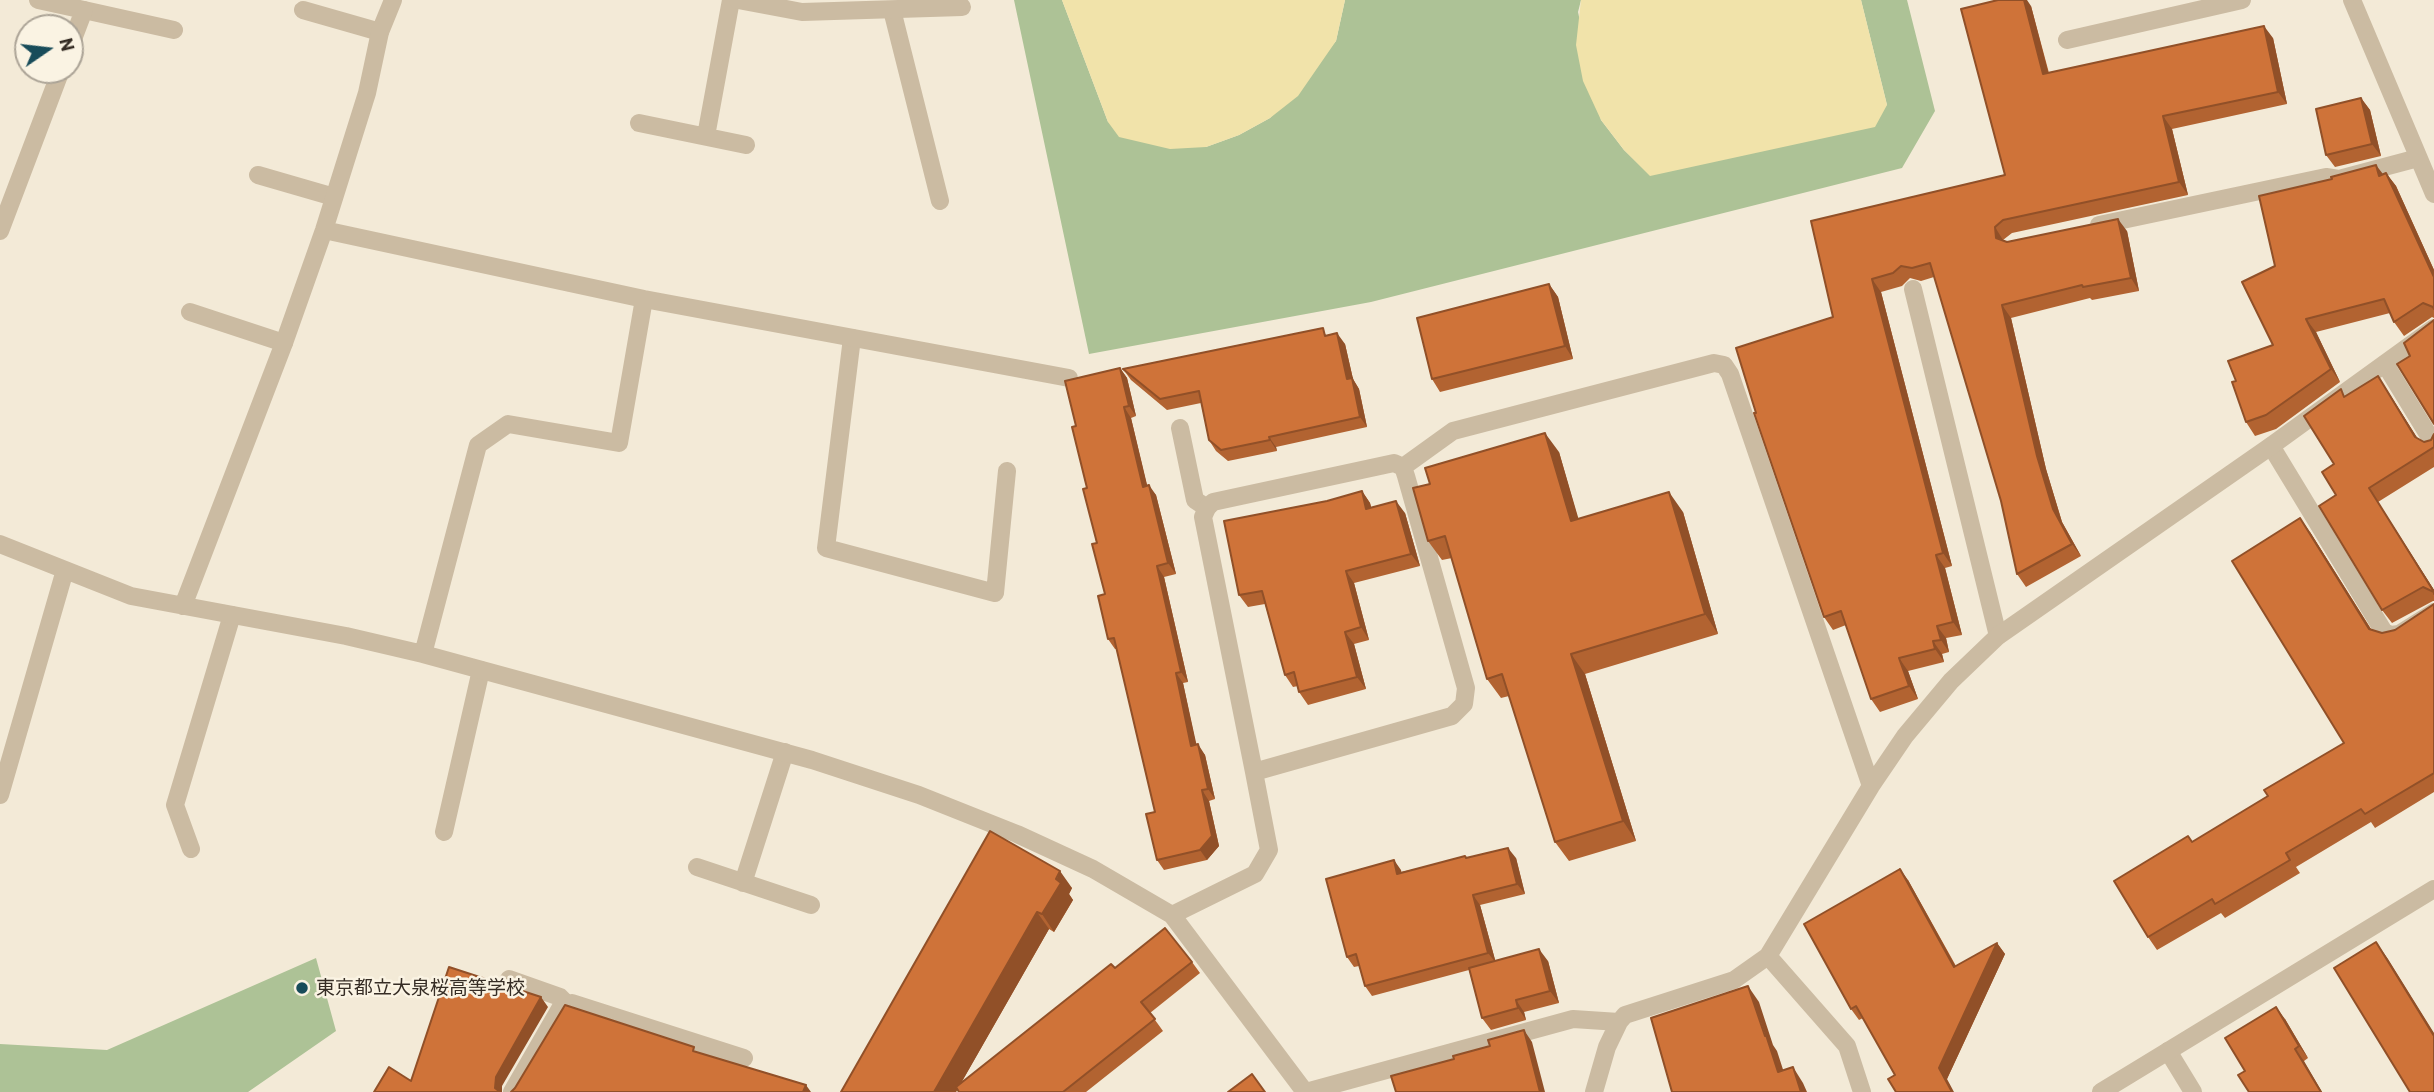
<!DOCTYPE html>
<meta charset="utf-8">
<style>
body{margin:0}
#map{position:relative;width:2434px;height:1092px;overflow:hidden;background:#f3ead7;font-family:Barlow,sans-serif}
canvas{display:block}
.north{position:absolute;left:14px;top:14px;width:70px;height:70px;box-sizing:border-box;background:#faf3e3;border:2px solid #aca497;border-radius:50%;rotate:76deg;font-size:19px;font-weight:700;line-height:28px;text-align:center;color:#362d25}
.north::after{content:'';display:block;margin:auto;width:24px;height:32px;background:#184c5a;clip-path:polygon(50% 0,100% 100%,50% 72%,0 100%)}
</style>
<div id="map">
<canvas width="2434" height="1092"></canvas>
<div class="north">N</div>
</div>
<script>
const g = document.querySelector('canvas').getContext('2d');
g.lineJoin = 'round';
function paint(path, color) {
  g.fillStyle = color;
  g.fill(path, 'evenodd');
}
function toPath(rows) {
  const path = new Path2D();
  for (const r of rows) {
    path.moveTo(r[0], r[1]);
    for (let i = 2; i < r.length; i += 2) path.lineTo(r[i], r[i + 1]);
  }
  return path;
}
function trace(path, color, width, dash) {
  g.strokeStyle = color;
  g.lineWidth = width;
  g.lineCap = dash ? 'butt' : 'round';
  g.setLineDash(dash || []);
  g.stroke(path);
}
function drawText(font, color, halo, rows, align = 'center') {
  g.font = font + ' Barlow,"Noto Sans JP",sans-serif';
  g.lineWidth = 5;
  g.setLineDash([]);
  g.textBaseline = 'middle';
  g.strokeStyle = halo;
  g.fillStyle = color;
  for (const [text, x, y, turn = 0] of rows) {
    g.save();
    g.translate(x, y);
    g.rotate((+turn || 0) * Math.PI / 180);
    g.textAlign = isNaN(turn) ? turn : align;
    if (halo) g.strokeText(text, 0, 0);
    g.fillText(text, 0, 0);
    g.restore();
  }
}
const green = toPath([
 [1014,0,1062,0,1108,122,1206,147,1239,135,1270,118,1336,41,1345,0,1581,0,1578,12,1601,120,1624,150,1650,175,1887,105,1861,0,1907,0,1935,111,1902,168,1371,302,1089,354],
 [316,958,336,1031,248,1092,0,1092,0,1044,107,1050]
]);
const sand = toPath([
 [1062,0,1345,0,1336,41,1298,96,1270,118,1239,135,1206,147,1170,149,1119,137,1108,122],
 [1581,0,1861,0,1887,105,1875,127,1650,176,1624,150,1601,120,1583,81,1576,45]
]);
const service = toPath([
 [84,10,174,30],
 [303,10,380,32],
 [892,10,940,201],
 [2067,40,2242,0],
 [639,123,746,145],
 [706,136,731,0],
 [258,175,334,197],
 [2099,225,2326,177,2339,179,2418,158],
 [1913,289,1998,636],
 [190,312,284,343],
 [852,338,826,548,995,593,1007,471],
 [2385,364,2434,444],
 [1180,428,1195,500,1207,508],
 [2271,446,2384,632,2391,635,2399,634,2434,612],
 [444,832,481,670],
 [191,849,175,805,232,615],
 [697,867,811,905],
 [743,883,785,752],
 [509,979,560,997,567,1004],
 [2168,1051,2193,1092],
 [512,1092,561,1007,567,1004,572,1003,744,1058]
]);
const minor = toPath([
 [38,0,84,10,70,47],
 [738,0,802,12,962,7],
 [2352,0,2434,194],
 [324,230,644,299,1069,378],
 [0,231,61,70],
 [1403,467,1453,431,1714,363,1724,365,1730,374,1871,786],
 [0,544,131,596,346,636,423,654,812,760,919,795,1017,834,1093,869,1172,915,1305,1092],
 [183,606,284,343,324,230,367,93,380,32,393,0],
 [423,654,478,445,508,424,619,443,644,299],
 [0,795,65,570],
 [1172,915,1255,874,1269,850,1254,772,1203,517,1207,508,1213,502,1394,463,1403,467,1406,476,1466,688,1464,704,1452,716,1254,772],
 [1306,1092,1573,1019,1619,1022],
 [1594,1092,1607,1047,1619,1022,1625,1015,1734,980,1768,956],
 [1862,1092,1847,1046,1768,956,1871,786,1905,736,1951,681,1998,636,2271,446,2434,328],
 [2101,1092,2434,889]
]);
const wall = toPath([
 [2031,6,2049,73,2273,38,2287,104,2172,129,2188,195,2012,233,2003,240,2004,241,2007,242,2127,231,2139,291,2092,300,2090,298,2011,318,2046,469,2062,522,2081,556,2026,587,2017,574,2001,501,1934,277,1921,281,1910,278,1902,286,1881,292,1952,566,1945,568,1962,635,1946,638,1949,652,1942,654,1944,662,1908,671,1918,699,1880,712,1871,699,1846,625,1833,630,1824,617,1756,413,1833,317,1811,221,2005,175],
 [2361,98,2370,110,2381,156,2335,167,2326,155],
 [2386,173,2396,186,2434,270,2434,318,2432,317,2404,336,2394,322,2390,313,2316,332,2340,382,2276,429,2255,436,2246,422,2236,381,2273,345,2275,266,2383,174],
 [1549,284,1558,297,1573,359,1440,392,1432,379],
 [1328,336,1345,344,1353,379,1359,389,1367,427,1276,447,1277,451,1228,461,1216,451,1209,440,1201,403,1167,410,1131,380,1123,369],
 [1120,368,1127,378,1136,416,1131,418,1147,486,1156,495,1176,574,1164,577,1188,682,1183,683,1196,745,1205,755,1215,799,1209,801,1219,846,1207,860,1164,870,1157,860,1155,812,1117,649,1115,649,1108,639,1105,594,1076,426],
 [2387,390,2417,438,2424,442,2431,440,2434,434,2434,467,2378,502,2434,590,2434,601,2433,601,2392,623,2382,610,2336,495,2334,464,2345,396],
 [1559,452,1578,519,1683,512,1718,634,1585,674,1636,841,1569,861,1555,842,1509,696,1501,698,1487,679,1452,558,1442,560,1428,541],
 [1362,491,1370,503,1371,507,1405,513,1420,566,1354,583,1369,640,1354,644,1366,689,1308,705,1299,692,1298,686,1293,687,1285,675,1265,604,1248,607,1239,595,1327,501],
 [2310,532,2371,629,2382,633,2395,630,2434,604,2434,792,2375,828,2371,822,2296,867,2300,873,2225,918,2221,913,2157,950,2148,937,2192,842,2268,796,2344,743],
 [990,831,1072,888,1069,894,1073,900,1054,932,1049,929,961,1083,1115,968,1192,962,1200,973,1150,1013,1163,1031,1086,1092,959,1092,957,1090,956,1092,841,1092],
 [1467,858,1516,858,1525,894,1480,905,1495,960,1548,961,1559,1003,1524,1012,1526,1020,1491,1030,1482,1018,1469,970,1372,996,1365,986,1359,966,1354,967,1347,957,1394,860,1401,872],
 [1908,880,1956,966,1997,943,2005,954,1947,1079,1895,1075,1863,1018,1859,1020,1851,1009],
 [2285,1019,2308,1058,2304,1061,2245,1071]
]);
const shadedWall = toPath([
 [2024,0,2027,0,2031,6,2052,87,2043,74],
 [2264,26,2273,38,2287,104,2278,92],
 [2361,98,2370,110,2381,156,2372,144],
 [2163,116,2172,129,2188,195,2179,182],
 [2376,165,2386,178,2379,176],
 [2386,173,2396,186,2434,270,2434,277],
 [2118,219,2127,231,2139,291,2131,278],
 [1995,227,2003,240,2005,251,1996,238],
 [1872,279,1881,292,1952,566,1943,553],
 [1549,284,1558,297,1573,359,1565,346],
 [2002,305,2011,318,2046,469,2062,522,2081,556,2072,544,2053,509,2037,456],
 [2306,319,2316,332,2340,382,2331,369],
 [1337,333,1345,344,1353,379,1359,389,1367,427,1360,417,1347,379],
 [1120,368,1127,378,1136,416,1129,406],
 [2378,376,2387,390,2425,450,2415,437],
 [1124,407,1131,418,1150,497,1143,487],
 [1545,433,1559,452,1585,541,1571,521],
 [1269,437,1276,447,1277,451,1270,440],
 [1149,485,1156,495,1176,574,1168,563],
 [2369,488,2434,590,2434,592],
 [1362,491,1370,503,1375,521,1366,509],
 [1669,492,1683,512,1718,634,1705,614],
 [1396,501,1405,513,1420,566,1411,554],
 [2300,518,2310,532,2379,642,2369,629],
 [1936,555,1945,568,1962,635,1953,622],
 [1157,566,1164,577,1188,682,1181,672],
 [1346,571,1354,583,1369,640,1361,627],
 [1937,626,1946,638,1949,652,1941,640],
 [1345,632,1354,644,1366,689,1357,677],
 [1933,641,1942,654,1944,662,1935,649],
 [1571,654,1585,674,1636,841,1623,821],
 [1899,658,1908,671,1918,699,1909,686],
 [1176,673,1183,683,1199,756,1191,746],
 [1198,744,1205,755,1215,799,1208,789],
 [1202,790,1209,801,1219,846,1207,860,1200,850],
 [1508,848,1516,858,1525,894,1517,884],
 [1394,860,1401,870,1404,884,1397,874],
 [1900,869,1908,880,1962,978,1954,967],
 [1060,871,1072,888,1069,894,1073,900,1054,932,1042,914],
 [1473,895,1480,905,1496,963,1488,953],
 [1037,912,1049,929,956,1092,934,1092],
 [2376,942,2388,959,2434,1033,2434,1036],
 [1997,943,2005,954,1947,1079,1954,1092,1952,1092,1939,1068],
 [1539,949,1548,961,1559,1003,1550,991],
 [1748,986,1759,1002,1773,1045,1777,1051,1789,1088,1778,1072],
 [541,997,548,1007,502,1086,502,1092,498,1092,495,1088,496,1077],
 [1516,1000,1524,1012,1526,1020,1518,1008],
 [2276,1007,2285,1019,2308,1058,2299,1046],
 [1524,1030,1532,1042,1545,1092,1540,1092],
 [2295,1049,2304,1061,2322,1092,2321,1092],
 [1793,1067,1803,1083,1807,1092,1801,1092],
 [806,1085,811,1092,803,1092]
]);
const building = toPath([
 [1998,0,2024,0,2043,74,2264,26,2278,92,2163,116,2179,182,2003,220,1995,227,1996,238,2007,242,2118,219,2131,278,2083,287,2082,285,2002,305,2037,456,2053,509,2072,544,2017,574,2001,501,1930,263,1912,268,1901,266,1893,273,1872,279,1943,553,1936,555,1953,622,1937,626,1941,640,1933,641,1935,649,1899,658,1909,686,1871,699,1841,611,1824,617,1754,413,1756,413,1736,348,1833,317,1811,221,2005,175,1961,9,1998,0],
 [2361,98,2372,144,2326,155,2316,109,2361,98],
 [2376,165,2379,176,2386,173,2434,277,2434,309,2433,307,2423,303,2394,322,2384,299,2306,319,2331,369,2266,415,2246,422,2232,382,2236,381,2228,361,2273,345,2242,282,2275,266,2259,196,2332,179,2331,177,2376,165],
 [1549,284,1565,346,1432,379,1417,318,1549,284],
 [2434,320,2434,424,2397,364,2410,356,2404,343,2434,320],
 [1323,328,1325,336,1337,333,1347,379,1352,378,1360,417,1269,437,1270,440,1221,450,1209,440,1199,391,1160,399,1123,369,1323,328],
 [1120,368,1129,406,1124,407,1143,487,1149,485,1168,563,1157,566,1181,672,1176,673,1191,746,1198,744,1208,789,1202,790,1212,836,1200,850,1157,860,1146,814,1155,812,1114,638,1108,639,1098,596,1105,594,1092,544,1097,543,1083,489,1087,488,1072,427,1076,426,1065,381,1120,368],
 [2378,376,2415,437,2424,442,2431,440,2434,434,2434,447,2369,488,2434,592,2434,594,2434,592,2423,587,2382,610,2319,506,2336,495,2322,472,2334,464,2304,416,2341,389,2344,397,2378,376],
 [1545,433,1571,521,1669,492,1705,614,1571,654,1623,821,1555,842,1502,674,1487,679,1445,536,1428,541,1413,488,1430,484,1425,468,1545,433],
 [1362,491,1366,509,1396,501,1411,554,1346,571,1361,627,1345,632,1357,677,1299,692,1294,672,1285,675,1262,591,1239,595,1224,521,1327,501,1362,491],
 [2300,518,2369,629,2382,633,2395,630,2434,604,2434,773,2365,814,2361,809,2286,853,2290,860,2215,904,2212,899,2148,937,2114,881,2188,836,2192,842,2268,796,2264,790,2344,743,2232,561,2300,518],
 [990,831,1060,871,1056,879,1061,883,1042,914,1037,912,934,1092,841,1092,990,831],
 [1508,848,1517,884,1473,895,1488,953,1365,986,1356,954,1347,957,1326,879,1394,860,1397,874,1465,856,1466,858,1508,848],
 [1900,869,1954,967,1997,943,1939,1068,1952,1092,1896,1092,1888,1079,1895,1075,1856,1006,1851,1009,1804,924,1900,869],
 [1165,928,1192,962,1141,1002,1155,1019,1063,1092,959,1092,956,1087,1111,964,1115,968,1165,928],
 [2376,942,2434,1036,2434,1092,2410,1092,2334,968,2376,942],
 [1539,949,1550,991,1516,1000,1518,1008,1482,1018,1469,968,1539,949],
 [449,967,541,997,496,1077,495,1088,500,1092,374,1092,389,1067,411,1081,449,967],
 [1748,986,1765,1036,1766,1035,1778,1072,1793,1067,1801,1092,1672,1092,1651,1018,1748,986],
 [565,1005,694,1047,693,1051,806,1085,803,1092,511,1092,515,1088,565,1005],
 [2276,1007,2299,1046,2295,1049,2321,1092,2249,1092,2238,1075,2245,1071,2225,1038,2276,1007],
 [1524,1030,1540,1092,1396,1092,1391,1076,1454,1059,1453,1056,1490,1046,1488,1040,1524,1030],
 [1252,1074,1265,1092,1228,1092,1252,1074]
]);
const markers = [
 [302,988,7,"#184c5a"]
];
const poiNames = [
 ["東京都立大泉桜高等学校",316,988]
];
paint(green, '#adc296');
paint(sand, '#f1e3aa');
trace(service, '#cbbba2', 18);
trace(minor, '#cbbba2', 18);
paint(wall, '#b26331');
paint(shadedWall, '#915028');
paint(building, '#cf7339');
trace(building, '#915028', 2);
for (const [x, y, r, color] of markers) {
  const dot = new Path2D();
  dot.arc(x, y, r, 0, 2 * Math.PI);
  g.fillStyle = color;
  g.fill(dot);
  trace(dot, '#faf3e3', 2.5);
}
drawText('19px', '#362d25', '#faf3e3', poiNames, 'left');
</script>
